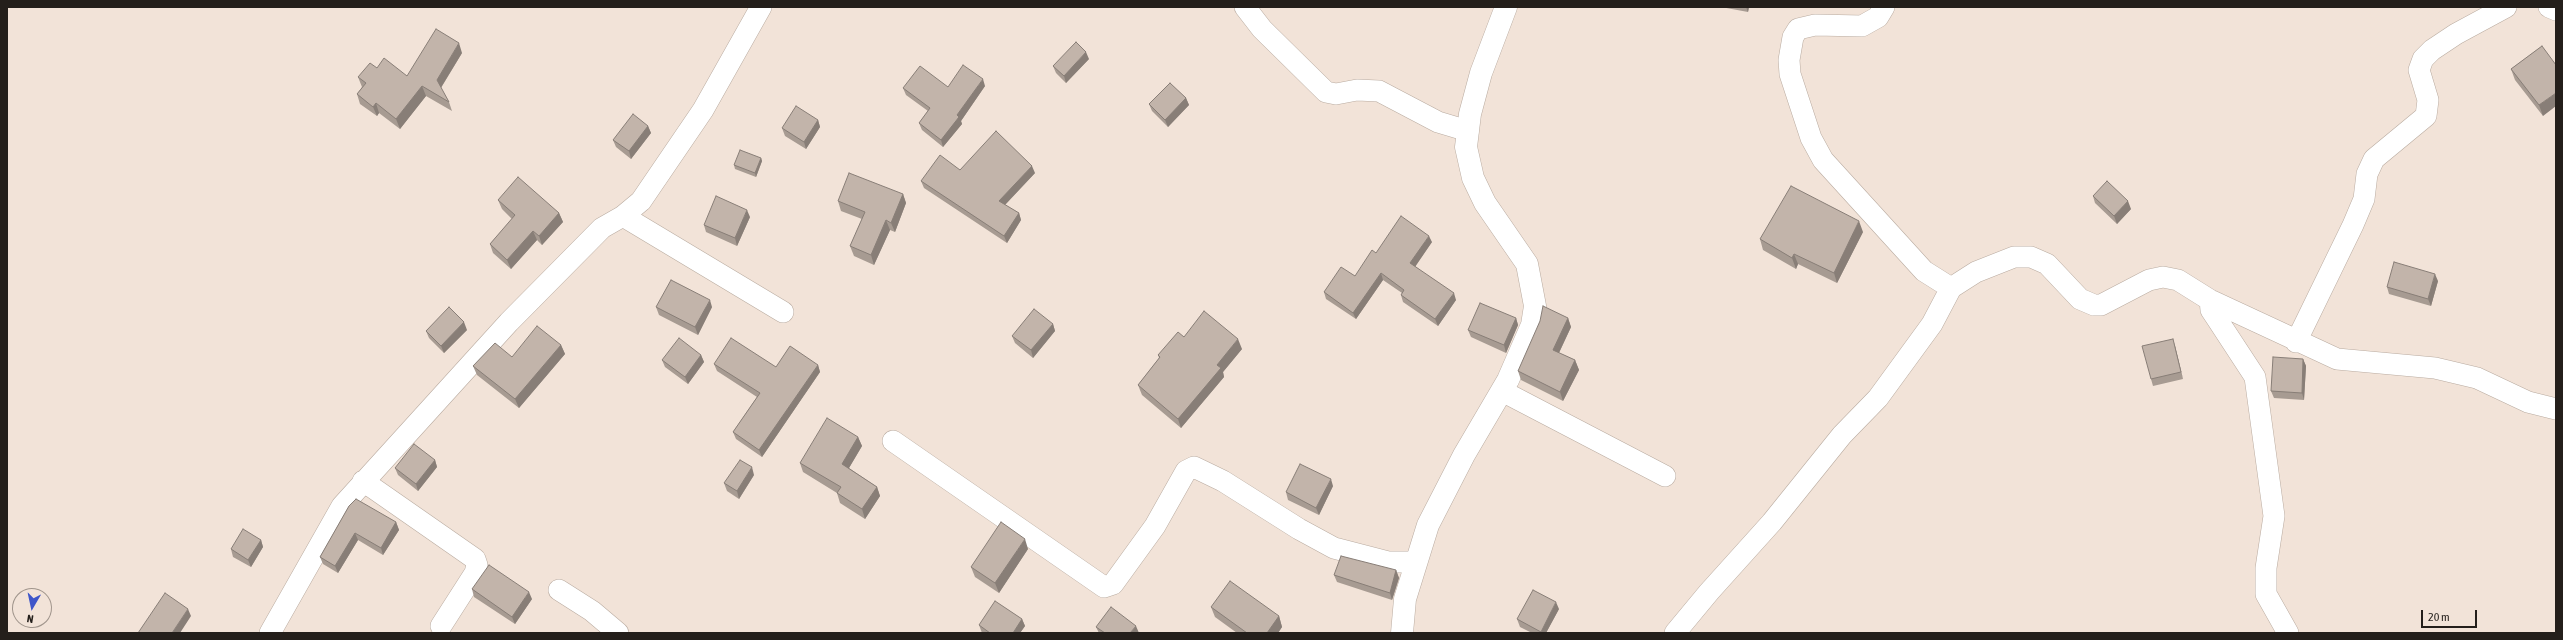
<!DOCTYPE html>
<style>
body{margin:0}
#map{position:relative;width:2563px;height:640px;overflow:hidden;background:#f2e3d8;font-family:"Asap Condensed",sans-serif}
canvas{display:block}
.frame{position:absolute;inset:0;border:8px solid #241f1b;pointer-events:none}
.north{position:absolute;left:12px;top:588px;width:40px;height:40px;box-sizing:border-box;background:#f2e3d8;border:1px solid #a0958c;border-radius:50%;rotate:189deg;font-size:11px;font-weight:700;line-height:16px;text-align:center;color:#241f1b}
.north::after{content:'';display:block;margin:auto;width:14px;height:18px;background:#3f56c9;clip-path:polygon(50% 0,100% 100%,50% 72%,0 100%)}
.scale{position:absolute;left:2421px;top:610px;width:56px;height:18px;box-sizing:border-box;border:2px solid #241f1b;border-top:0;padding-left:5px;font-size:12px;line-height:14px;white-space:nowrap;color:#241f1b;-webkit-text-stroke:3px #f2e3d8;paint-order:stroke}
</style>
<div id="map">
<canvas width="2563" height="640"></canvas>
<div class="frame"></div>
<div class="north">N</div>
<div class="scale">20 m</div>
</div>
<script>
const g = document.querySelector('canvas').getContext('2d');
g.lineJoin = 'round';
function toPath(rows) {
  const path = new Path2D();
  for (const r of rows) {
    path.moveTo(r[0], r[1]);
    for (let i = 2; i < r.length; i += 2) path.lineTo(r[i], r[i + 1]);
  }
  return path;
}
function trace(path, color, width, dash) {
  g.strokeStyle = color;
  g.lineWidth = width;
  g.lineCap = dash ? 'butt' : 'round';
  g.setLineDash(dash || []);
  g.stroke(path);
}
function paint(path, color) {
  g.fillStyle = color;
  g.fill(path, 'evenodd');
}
const street = toPath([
 [1245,7,1262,29,1326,92,1336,94,1357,90,1379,91,1438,122,1468,131],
 [2549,7,2556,10],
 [623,216,783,312],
 [1951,288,1976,272,2014,257,2031,257,2047,264,2080,299,2094,305,2101,305,2149,280,2163,277,2178,280,2210,300,2337,359,2435,368,2477,378,2528,402,2556,409],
 [2210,300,2211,310,2217,319,2255,377,2274,516,2266,568,2266,594,2288,633],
 [2296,342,2353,225,2364,199,2367,174,2374,159,2426,116,2428,100,2419,70,2423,59,2432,50,2456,34,2506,7],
 [1502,391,1665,476],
 [893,441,1104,587,1113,584,1155,526,1186,471,1194,467,1223,481,1299,529,1334,548,1388,562,1415,562],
 [363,481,475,559,477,565,475,573,441,626],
 [559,590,592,611,618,633],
 [270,633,342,506,509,322,602,228,623,216,641,201,703,110,761,7],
 [1675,633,1709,592,1772,522,1842,435,1878,398,1932,324,1951,288,1924,271,1823,160,1811,138,1790,74,1789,60,1793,37,1798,29,1815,25,1862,26,1878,17,1884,7]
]);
const secondary = toPath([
 [1402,633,1405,599,1428,525,1464,455,1508,380,1532,325,1535,306,1527,264,1485,203,1473,178,1466,147,1470,114,1481,73,1506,7]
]);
const wall = toPath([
 [1721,7,1749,7,1748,12],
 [2542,46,2543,116,2515,80,2511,69],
 [462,53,441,88,449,102,452,111,426,96,400,129,379,113,377,116,360,104,357,94,362,87,358,77,377,68,407,76],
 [1089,59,1066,83,1056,73,1053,66],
 [985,86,961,121,962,124,943,147,922,130,919,123,928,111,906,95,903,88],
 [1186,98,1189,105,1168,127,1152,111,1149,104],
 [818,120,820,127,806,149,785,136,782,128],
 [648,126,651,133,631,159,616,147,613,140],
 [761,158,762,161,756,177,735,169,734,165],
 [960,170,1035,173,1005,205,1019,213,1021,220,1007,243,924,188,921,181],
 [903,194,906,203,895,232,890,230,874,265,854,256,850,246,862,219,841,211,838,201],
 [2093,196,2131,209,2117,224,2095,203],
 [498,200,559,213,563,222,542,245,537,240,511,269,493,253,490,244,512,219,502,209],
 [750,217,737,246,706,232,704,225],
 [1863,232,1837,283,1798,264,1796,269,1763,250,1760,239],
 [1432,242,1415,266,1456,300,1438,326,1403,302,1401,295,1402,293,1383,280,1356,319,1326,299,1324,292,1355,276,1376,253],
 [2438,281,2431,306,2389,294,2387,287],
 [656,307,712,307,698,335,659,315],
 [1516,318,1518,325,1506,353,1471,337,1468,330],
 [1568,318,1571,327,1559,353,1575,360,1579,370,1563,401,1521,380,1518,371],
 [1053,324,1055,331,1033,358,1015,343,1012,336],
 [467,330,444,353,429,338,426,331],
 [1184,337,1242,349,1223,372,1224,377,1181,428,1142,395,1138,385,1159,358,1158,355],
 [561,345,565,354,519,408,477,375,473,366],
 [2175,346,2183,379,2153,386,2151,379],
 [701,355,704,362,688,384,665,367,662,360],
 [2303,359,2306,366,2304,400,2274,398,2271,391],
 [714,364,776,367,818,365,820,372,762,457,736,439,733,432,757,397,717,371],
 [858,437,862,446,849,468,877,487,880,496,865,519,840,503,837,493,803,472,800,463],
 [435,460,437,467,418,491,398,475,395,468],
 [754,475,739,499,727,491,724,483],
 [1333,486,1319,515,1288,500,1286,492],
 [349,506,396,522,399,530,383,555,358,540,338,573,323,564,320,557],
 [261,540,263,547,251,567,233,557,231,549],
 [1028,549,999,593,975,577,971,567],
 [1396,570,1399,578,1392,600,1337,582,1334,575],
 [472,589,532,599,515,624,474,597],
 [1211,607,1279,616,1282,627,1278,633,1237,633,1215,617],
 [1559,609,1546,633,1532,633,1520,627,1517,619],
 [1022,619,1025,626,1020,633,982,633,979,625],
 [1096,627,1139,633,1099,633]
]);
const shadedWall = toPath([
 [1746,7,1749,7,1748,12],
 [459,43,462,53,440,89,437,80],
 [1086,52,1089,59,1066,83,1064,76],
 [983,79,985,86,961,121,962,124,943,147,941,140,957,115],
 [422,86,426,96,400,129,396,119],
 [2556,93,2556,106,2543,116,2539,105],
 [1186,98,1189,105,1168,127,1165,120],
 [376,103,379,113,377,116,373,107],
 [818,120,820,127,806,149,804,142],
 [648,126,651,133,631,159,629,151],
 [761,158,762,161,756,177,755,173],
 [1032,166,1035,173,1002,208,999,201],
 [903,194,906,203,895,232,891,223],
 [2128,201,2131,209,2117,224,2114,216],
 [747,210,750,217,737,246,735,238],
 [559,213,563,222,542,245,539,236],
 [1019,213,1021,220,1007,243,1004,236],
 [886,220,890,230,874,265,871,255],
 [1859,221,1863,232,1837,283,1834,273],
 [533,231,537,240,511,269,507,260],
 [1429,236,1432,242,1413,270,1410,263],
 [1794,254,1798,264,1796,269,1792,258],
 [1381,273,1383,280,1356,319,1353,313],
 [2435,274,2438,281,2431,306,2428,299],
 [1454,293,1456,300,1438,326,1435,319],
 [710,300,712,307,698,335,695,327],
 [1516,318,1518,325,1506,353,1504,345],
 [1568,318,1571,327,1556,359,1553,350],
 [464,322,467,330,444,353,441,346],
 [1053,324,1055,331,1033,358,1031,350],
 [1238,339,1242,349,1223,372,1224,377,1181,428,1178,419,1217,365],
 [2173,339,2175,346,2183,379,2181,372],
 [561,345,565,354,519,408,515,399],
 [701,355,704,362,688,384,685,377],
 [2303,359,2306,366,2304,400,2302,393],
 [1575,360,1579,370,1563,401,1560,392],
 [818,365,820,372,762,457,759,450],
 [858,437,862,446,846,473,842,464],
 [435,460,437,467,418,491,416,484],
 [752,467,754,475,739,499,737,491],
 [1331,479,1333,486,1319,515,1316,508],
 [877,487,880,496,865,519,862,509],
 [396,522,399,530,383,555,381,548],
 [355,533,358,540,338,573,335,566],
 [1025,539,1028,549,999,593,995,583],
 [261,540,263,547,251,567,248,560],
 [1396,570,1399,578,1392,600,1390,593],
 [529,592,532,599,515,624,512,617],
 [1556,602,1559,609,1546,633,1541,633,1541,632],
 [188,609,191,616,180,633,172,633],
 [1279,616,1282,627,1278,633,1267,633],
 [1022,619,1025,626,1020,633,1013,633],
 [1136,626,1139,633,1130,633]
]);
const building = toPath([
 [436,29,459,43,437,80,449,102,422,86,396,119,376,103,373,107,357,94,366,83,358,77,370,63,377,68,384,58,407,76,436,29],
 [1076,42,1086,52,1064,76,1053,66,1076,42],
 [2542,46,2556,65,2556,93,2539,105,2511,69,2542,46],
 [963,65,983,79,957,115,959,117,941,140,919,123,930,108,903,88,920,66,948,87,963,65],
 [1170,83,1186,98,1165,120,1149,104,1170,83],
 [796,106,818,120,804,142,782,128,796,106],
 [633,114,648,126,629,151,613,140,633,114],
 [996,131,1032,166,999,201,1019,213,1004,236,921,181,940,155,960,170,996,131],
 [740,150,761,158,755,173,734,165,740,150],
 [849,173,903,194,891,223,886,220,871,255,850,246,865,212,838,201,849,173],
 [518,177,559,213,539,236,533,231,507,260,490,244,515,215,498,200,518,177],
 [2107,181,2128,201,2114,216,2093,196,2107,181],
 [1791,186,1859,221,1834,273,1794,254,1792,258,1760,239,1791,186],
 [716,196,747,210,735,238,704,225,716,196],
 [1401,216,1429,236,1410,263,1454,293,1435,319,1401,295,1404,290,1381,273,1353,313,1324,292,1341,267,1355,276,1372,250,1376,253,1401,216],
 [2394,262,2435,274,2428,299,2387,287,2394,262],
 [671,280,710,300,695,327,656,307,671,280],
 [1480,303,1516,318,1504,345,1468,330,1480,303],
 [1543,306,1568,318,1553,350,1575,360,1560,392,1518,371,1540,321,1543,306],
 [449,307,464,322,441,346,426,331,449,307],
 [1034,309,1053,324,1031,350,1012,336,1034,309],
 [1204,311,1238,339,1217,365,1221,368,1178,419,1138,385,1160,357,1158,355,1178,332,1184,337,1204,311],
 [537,326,561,345,515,399,473,366,495,343,512,357,537,326],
 [679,338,701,355,685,377,662,360,679,338],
 [731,338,776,367,790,346,818,365,759,450,733,432,760,393,714,364,731,338],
 [2173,339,2181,372,2151,379,2142,346,2173,339],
 [2273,357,2303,359,2302,393,2271,391,2273,357],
 [827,418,858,437,842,464,877,487,862,509,837,493,841,487,800,463,827,418],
 [414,444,435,460,416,484,395,468,414,444],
 [740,460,752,467,737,491,724,483,740,460],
 [1300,464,1331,479,1316,508,1286,492,1300,464],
 [356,499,396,522,381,548,355,533,335,566,320,557,349,506,356,499],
 [1001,522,1025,539,995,583,971,567,1001,522],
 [243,529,261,540,248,560,231,549,243,529],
 [1341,556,1396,570,1390,593,1334,575,1341,556],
 [489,565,529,592,512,617,472,589,489,565],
 [1230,581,1279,616,1267,633,1247,633,1211,607,1230,581],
 [1533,590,1556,602,1541,632,1517,619,1533,590],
 [165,593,188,609,172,633,138,633,165,593],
 [995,601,1022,619,1013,633,990,633,979,625,995,601],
 [1111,607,1136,626,1130,633,1105,633,1096,627,1111,607]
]);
trace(street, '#b9aba0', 22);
trace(secondary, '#b9aba0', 23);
trace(street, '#fff', 21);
trace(secondary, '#fff', 22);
paint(wall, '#a79b92');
paint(shadedWall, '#887e77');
paint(building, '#c2b4aa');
trace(building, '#887e77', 1);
</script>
